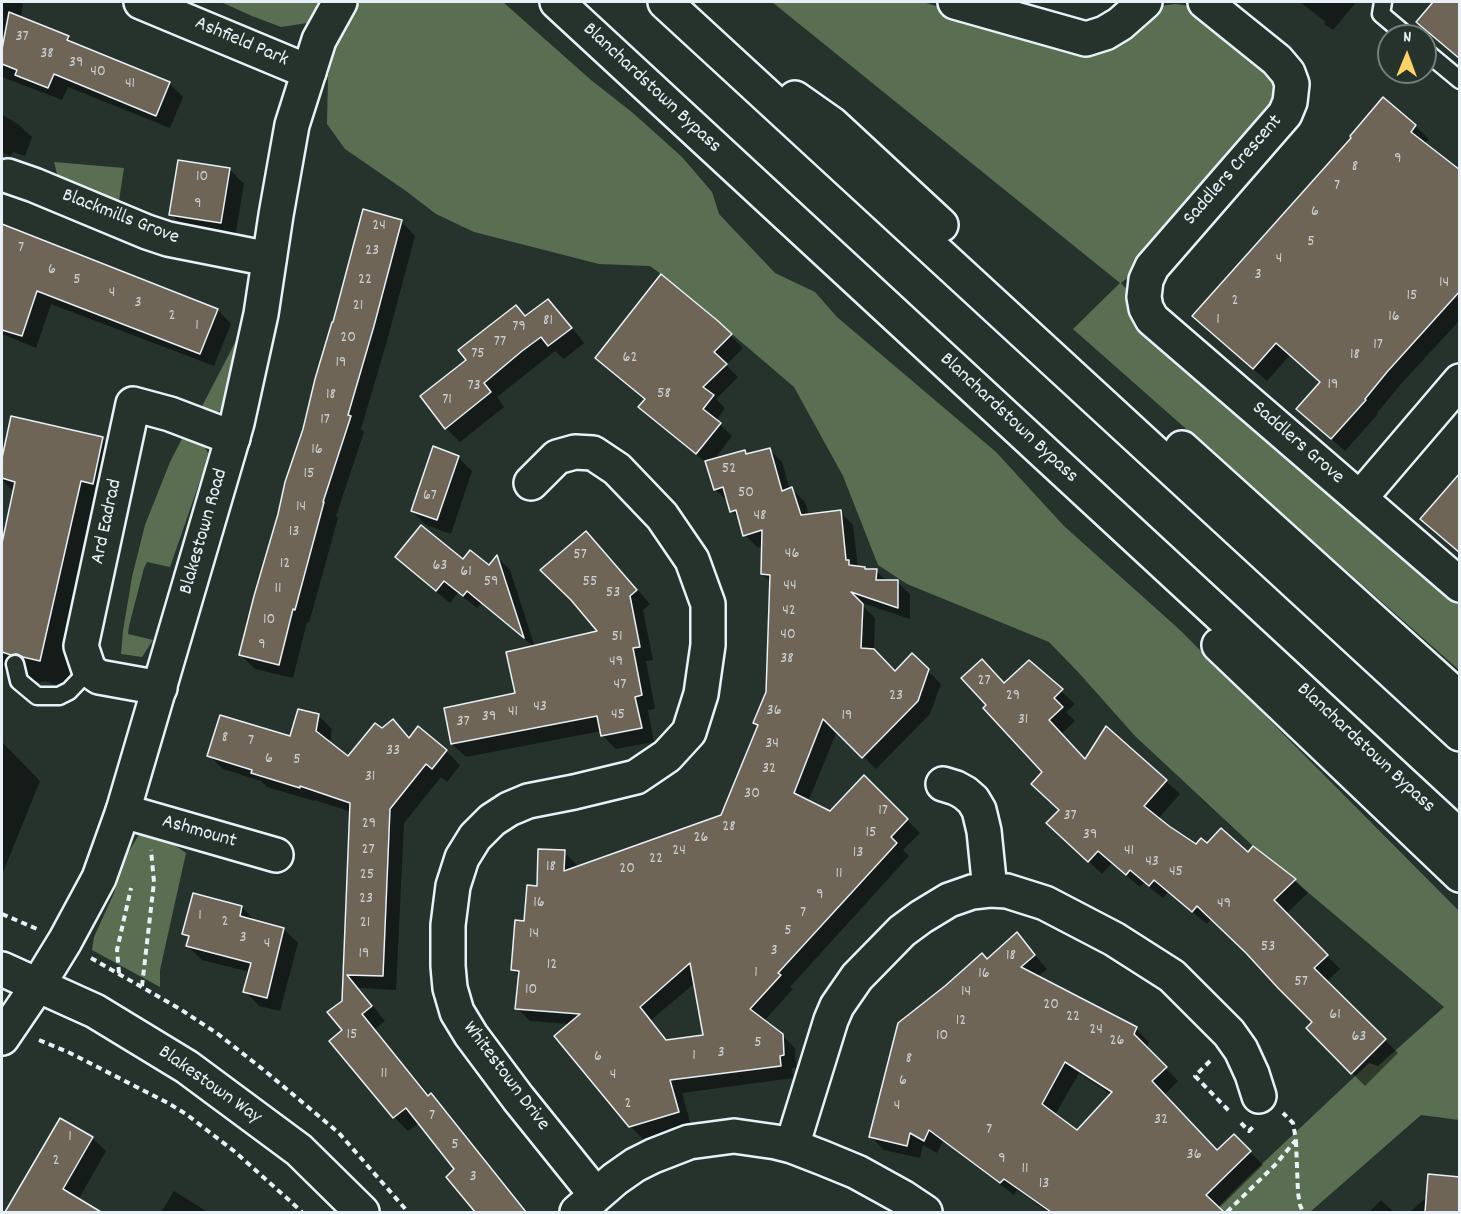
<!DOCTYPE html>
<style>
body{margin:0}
#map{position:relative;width:1461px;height:1214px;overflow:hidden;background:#26332d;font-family:Dekko,sans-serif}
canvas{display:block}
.frame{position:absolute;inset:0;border:3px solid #e8f1f8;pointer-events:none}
.north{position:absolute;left:1377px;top:24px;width:60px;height:60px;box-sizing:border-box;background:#26332d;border:2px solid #747f7e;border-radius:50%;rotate:1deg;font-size:16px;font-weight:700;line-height:24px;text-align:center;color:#e8f1f8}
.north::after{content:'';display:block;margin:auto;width:21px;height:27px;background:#ffd166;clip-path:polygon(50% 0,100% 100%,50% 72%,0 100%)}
</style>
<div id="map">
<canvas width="1461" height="1214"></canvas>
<div class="frame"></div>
<div class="north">N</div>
</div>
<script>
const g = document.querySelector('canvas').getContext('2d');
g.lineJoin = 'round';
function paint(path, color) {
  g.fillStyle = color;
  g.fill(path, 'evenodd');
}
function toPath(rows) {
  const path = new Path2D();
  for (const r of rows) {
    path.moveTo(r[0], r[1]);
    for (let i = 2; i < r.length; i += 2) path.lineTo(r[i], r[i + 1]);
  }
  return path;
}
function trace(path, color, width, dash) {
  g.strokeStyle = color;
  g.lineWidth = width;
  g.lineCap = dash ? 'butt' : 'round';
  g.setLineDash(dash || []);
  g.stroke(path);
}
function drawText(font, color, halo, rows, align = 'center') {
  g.font = font + ' Dekko,sans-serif';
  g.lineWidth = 4.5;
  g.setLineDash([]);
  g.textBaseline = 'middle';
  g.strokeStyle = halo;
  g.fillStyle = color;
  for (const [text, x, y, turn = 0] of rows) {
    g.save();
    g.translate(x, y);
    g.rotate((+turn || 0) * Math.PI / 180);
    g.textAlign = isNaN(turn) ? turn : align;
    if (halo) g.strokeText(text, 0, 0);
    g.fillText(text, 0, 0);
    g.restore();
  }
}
const green = toPath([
 [221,2,319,2,307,23,281,27,252,16],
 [360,2,503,2,591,80,633,113,682,157,712,192,719,214,775,273,815,292,837,317,996,452,1064,526,1180,630,1459,911,1459,1120,1421,1115,1310,1212,1213,1212,1247,1178,1369,1063,1378,1066,1444,1007,1253,846,1135,736,1079,673,1049,642,907,584,878,565,843,476,794,387,732,334,714,317,661,274,650,266,599,264,474,232,436,214,406,191,345,149,327,124,328,76,335,44],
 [772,2,923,2,991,23,1084,50,1151,10,1161,6,1175,4,1190,6,1271,69,1281,96,1150,255,1130,276,1121,283,1132,295,1143,324,1347,509,1459,605,1459,670,1073,329,1120,283],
 [54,162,124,168,118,207,60,185],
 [239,335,238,349,224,405,220,411,209,415,198,414],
 [186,431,200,438,208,453,203,472,170,567,147,562,144,568,129,626,128,634,153,640,142,657,121,654,123,631,132,577,145,525,170,462],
 [140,833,157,833,186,853,160,970,160,987,92,950,94,937,114,893,129,851]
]);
const shadow = toPath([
 [2,2,21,2,23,4,21,18,68,37,76,46,169,83,183,97,170,128,68,87,62,100,2,77],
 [1300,2,1356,2,1333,30,1324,24,1326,22],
 [1383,99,1415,126,1429,139,1424,144,1460,172,1460,320,1400,385,1377,413,1378,414,1345,451,1312,422,1322,383,1290,355,1267,381,1207,329,1194,316,1353,138],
 [2,115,18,124,32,137,25,156,13,152,11,156,2,153],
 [230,170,244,184,235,237,185,229,171,214],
 [401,221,415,236,387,341,361,429,364,432,336,516,338,518,309,623,307,622,293,678,255,669,240,654],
 [2,225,218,310,231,324,214,366,51,304,36,348,2,334],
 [548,301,562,315,584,343,564,359,555,351,497,397,504,407,460,442,446,428,468,360],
 [717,322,743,348,726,365,738,377,716,399,725,408,716,421,732,436,713,461,744,452,748,455,769,449,782,462,790,490,792,489,805,502,809,516,840,512,853,525,858,567,865,568,867,571,876,571,887,581,897,582,910,594,910,619,859,602,875,618,874,651,895,673,912,655,941,684,930,714,876,769,837,731,808,802,830,813,864,777,920,833,903,850,909,856,790,987,793,989,764,1021,782,1035,795,1048,796,1068,792,1068,793,1078,682,1093,691,1125,643,1139,630,1126,570,1024,530,1021,517,1008,520,977,513,970,526,923,539,887,564,852,577,865,577,868,723,817,759,727,755,723,768,692,771,582,762,574,763,546,758,548,745,535,740,520,732,511,728,502,715,489,708,464,652,419,640,407,646,400,609,370,597,358],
 [695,983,704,1036,668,1041,651,1020],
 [12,418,102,438,130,466,109,508,68,688,52,684,46,681,40,682,7,674,2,668,2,550,15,493,2,480,2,465],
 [458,457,472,471,451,534,426,525,412,511],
 [599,546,650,604,643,610,653,660,646,661,655,709,648,710,654,742,616,749,602,735,601,731,466,757,452,744,517,695,534,647,481,603,477,608,458,593,450,603,410,570,397,557,463,561,489,567,497,557,510,570,535,647,600,632],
 [1029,662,1075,704,1066,712,1075,721,1061,734,1085,761,1112,733,1180,794,1158,819,1196,846,1207,846,1249,854,1295,880,1308,893,1286,914,1340,969,1326,982,1398,1053,1365,1086,1308,1028,1314,1022,1251,956,1212,918,1207,924,1168,892,1163,898,1144,883,1140,887,1112,863,1102,874,1062,836,1060,810,1044,772,988,705,1004,685],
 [318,715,332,729,330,744,348,759,393,721,410,739,419,729,446,751,460,765,447,782,441,777,404,823,396,990,359,988,385,1021,375,1029,430,1096,431,1095,445,1109,527,1212,475,1212,448,1177,456,1170,419,1123,408,1131,394,1117,331,1041,344,1030,343,1002,351,812,315,800,314,801,267,787,261,781,223,769,209,755,291,738],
 [2,742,40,781,2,875],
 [242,907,256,922,284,929,298,943,280,1011,259,1006,245,991,250,972,202,960,188,946,190,940,184,934],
 [1016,934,1047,969,1037,977,1136,1029,1149,1042,1146,1048,1178,1081,1164,1095,1217,1152,1234,1136,1263,1165,1218,1209,1222,1212,1048,1212,1017,1190,1014,1195,943,1141,937,1153,923,1145,920,1158,884,1150,871,1137,987,960],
 [1079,1073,1112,1095,1077,1132,1055,1115],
 [61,1120,92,1138,106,1151,78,1200,98,1212,6,1212],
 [1460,1179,1460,1212,1410,1212,1428,1196],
 [174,1191,206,1211,208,1212,161,1212],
 [1381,1200,1394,1212,1369,1212]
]);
const building = toPath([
 [1433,2,1460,2,1460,59,1416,22,1433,2],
 [9,12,69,36,67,40,170,82,156,116,54,74,48,88,15,75,17,70,2,64,2,49,9,12],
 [1383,97,1416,125,1411,132,1460,170,1460,291,1387,372,1365,399,1366,400,1331,439,1296,409,1320,382,1276,343,1253,369,1192,316,1351,138,1350,136,1383,97],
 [178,160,230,168,221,223,169,215,178,160],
 [363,209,402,220,374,326,348,415,351,416,323,502,324,502,295,610,293,609,279,665,239,655,254,596,278,514,285,482,303,429,315,379,332,322,333,322,363,209],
 [2,224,218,309,200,354,37,291,22,336,2,330,2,224],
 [661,274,718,321,732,334,714,352,727,364,703,387,714,395,703,409,721,423,696,454,638,407,645,399,595,358,661,274],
 [548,299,572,328,548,346,541,337,522,351,484,383,491,392,445,429,420,396,466,360,458,350,516,305,525,316,548,299],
 [11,416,103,437,93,484,81,481,40,661,23,657,17,654,11,655,2,652,2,543,15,482,2,478,2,458,11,416],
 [433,446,459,456,437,520,411,511,433,446],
 [770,448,782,491,792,487,801,515,841,510,846,560,849,560,849,565,865,567,865,569,877,569,876,580,898,580,898,608,851,592,863,604,861,648,874,649,895,671,912,653,929,669,918,701,862,758,823,719,794,793,830,811,864,775,908,819,891,837,897,843,778,973,781,975,750,1009,783,1034,784,1055,780,1056,781,1066,670,1080,679,1112,629,1127,554,1036,580,1014,515,1009,519,971,511,970,515,920,524,921,527,885,537,886,538,849,565,850,564,871,721,815,758,725,753,723,766,692,770,575,761,574,762,530,743,536,736,510,730,512,723,487,714,490,705,461,745,450,746,454,770,448],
 [690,963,703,1035,666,1040,640,1007,690,963],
 [1460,473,1460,553,1420,519,1460,473],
 [421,525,463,559,470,550,489,565,497,555,524,638,467,591,463,596,444,581,436,591,395,557,421,525],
 [586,531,637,590,630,596,640,647,633,648,642,695,635,697,642,728,601,736,597,716,451,744,444,708,515,693,506,652,597,631,571,600,540,570,586,531],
 [982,659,1004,683,1029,660,1063,689,1054,698,1063,707,1049,720,1085,759,1106,726,1167,780,1144,806,1169,826,1196,844,1201,838,1207,843,1221,828,1248,852,1253,846,1296,879,1274,900,1328,955,1314,968,1386,1039,1351,1074,1306,1028,1312,1022,1278,988,1246,953,1197,906,1192,912,1154,880,1149,886,1130,870,1126,875,1098,851,1088,862,1046,823,1059,810,1031,784,1042,772,983,708,986,705,961,678,982,659],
 [298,709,319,714,316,731,348,756,375,723,382,728,393,719,409,738,418,726,447,750,432,769,426,764,390,809,383,976,347,975,372,1006,362,1014,428,1096,431,1093,526,1212,475,1212,446,1177,454,1169,406,1108,393,1118,329,1041,342,1030,327,1012,342,1001,350,803,300,786,300,788,251,773,252,770,207,756,220,715,290,736,298,709],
 [193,893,242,906,240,916,284,928,267,998,243,992,251,963,186,946,189,936,182,934,193,893],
 [1017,932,1035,955,1021,967,1137,1027,1134,1034,1167,1067,1152,1081,1217,1150,1234,1134,1251,1151,1206,1195,1224,1212,1051,1212,1004,1179,1000,1183,929,1130,924,1141,910,1133,907,1146,869,1137,898,1023,945,986,982,953,987,959,1017,932],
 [1065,1062,1112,1092,1077,1130,1042,1104,1065,1062],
 [60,1118,93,1137,63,1189,101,1212,5,1212,60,1118],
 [1428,1174,1460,1177,1460,1212,1425,1212,1428,1174]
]);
const path = toPath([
 [2,914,37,929],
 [91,958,180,1009,218,1034,265,1071,339,1133,408,1212],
 [119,973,117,950,131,888],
 [142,986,154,882,151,850],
 [39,1040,68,1052,168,1103,186,1114,234,1151,289,1200,302,1212],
 [1210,1061,1195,1076,1230,1112],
 [1241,1123,1249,1131,1253,1127],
 [1296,1141,1298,1193,1300,1205,1303,1212],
 [1227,1212,1275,1165,1296,1140,1293,1123,1283,1113]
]);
const lane = toPath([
 [1383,2,1381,14,1407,36],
 [1425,51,1460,80],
 [15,664,19,681,37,696,59,696,69,691,89,670]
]);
const street = toPath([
 [141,2,309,72],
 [955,2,1086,39,1105,33,1120,24,1145,2],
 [1205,2,1277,60,1288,73,1292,84,1290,102,1285,114,1152,267,1146,280,1144,297,1146,308,1152,319,1460,585],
 [8,176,34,185,147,232,168,239,269,259],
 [531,483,557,457,575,452,593,453,617,469,662,516,692,560,708,604,708,645,701,694,689,732,667,756,636,777,574,792,528,801,509,809,492,820,475,837,462,858,453,886,448,925,448,966,450,988,457,1012,471,1035,518,1098,596,1195],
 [1360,498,1460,381],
 [160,688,99,677,89,670,81,646,133,404,170,414,233,438],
 [943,784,956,788,965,793,973,800,979,810,984,831,990,890],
 [123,811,276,855],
 [792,1146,831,1020,837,1006,857,977,902,931,921,917,949,900,972,892,990,890,1007,891,1045,903,1114,939,1172,976,1229,1033,1241,1050,1252,1074,1259,1096],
 [577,1212,615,1179,635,1165,653,1156,689,1142,734,1136,776,1142,792,1146,823,1158,857,1172,904,1198,925,1212]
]);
const secondary = toPath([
 [2,969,95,1011,187,1067,299,1150,362,1212],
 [2,1038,38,985,65,941,99,878,123,811,237,423,261,314,276,215,292,125,319,40,340,2]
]);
const highway = toPath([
 [557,2,1460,837],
 [665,2,1460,734],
 [795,98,832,124,941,225],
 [1182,448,1460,699],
 [1219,645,1460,875]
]);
const numberNames = [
 ["37",22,38],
 ["38",47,55],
 ["39",76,64],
 ["40",98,73],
 ["41",130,85],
 ["9",1398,160],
 ["8",1355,168],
 ["10",202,178],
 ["7",1337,187],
 ["9",198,205],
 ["6",1315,213],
 ["24",379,227],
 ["5",1311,243],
 ["7",21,249],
 ["23",372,252],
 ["4",1279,260],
 ["6",52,271],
 ["3",1258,276],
 ["5",77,281],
 ["22",365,281],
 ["14",1444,284],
 ["4",112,294],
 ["15",1412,297],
 ["2",1235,302],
 ["3",138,304],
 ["21",358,307],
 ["2",172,317],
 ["16",1394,318],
 ["1",1218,321],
 ["81",548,322],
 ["1",197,327],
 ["79",519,328],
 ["20",348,339],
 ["77",500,343],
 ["17",1378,346],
 ["75",478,355],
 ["18",1355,356],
 ["62",630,359],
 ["19",341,364],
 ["19",1333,386],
 ["73",474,387],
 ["58",664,395],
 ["18",331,396],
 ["71",447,401],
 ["17",325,421],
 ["16",317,451],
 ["52",729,470],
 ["15",309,475],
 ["50",746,494],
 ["67",430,497],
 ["14",301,508],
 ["48",760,517],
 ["13",294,533],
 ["46",792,555],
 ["57",580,556],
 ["12",285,565],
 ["63",440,567],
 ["61",466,573],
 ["59",491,583],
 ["55",590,583],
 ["44",790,587],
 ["11",278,590],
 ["53",613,594],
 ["42",789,612],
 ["10",269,621],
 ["40",788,636],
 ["51",617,638],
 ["9",262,646],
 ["38",787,660],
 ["49",616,663],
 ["27",984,682],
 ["47",620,686],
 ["23",896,697],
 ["29",1013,697],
 ["43",540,708],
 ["36",774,712],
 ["41",513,713],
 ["45",618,716],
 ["19",847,717],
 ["39",489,718],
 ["31",1023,721],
 ["37",463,723],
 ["8",225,739],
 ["7",251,742],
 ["34",772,745],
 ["33",393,752],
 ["6",269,760],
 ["5",297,761],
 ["32",769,770],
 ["31",370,778],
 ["30",752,795],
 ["17",883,812],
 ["37",1070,817],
 ["29",369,825],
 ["28",729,828],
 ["15",871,834],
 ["39",1090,836],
 ["26",701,839],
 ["27",368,851],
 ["24",679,852],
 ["41",1129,852],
 ["13",858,854],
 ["22",656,860],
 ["43",1152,863],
 ["18",551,868],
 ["20",627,870],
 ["45",1176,873],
 ["11",839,875],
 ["25",367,876],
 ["9",820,896],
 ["23",366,900],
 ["16",539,904],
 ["49",1224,905],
 ["7",803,914],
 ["1",200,917],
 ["2",225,923],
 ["21",365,924],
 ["5",788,932],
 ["14",534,935],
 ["3",243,939],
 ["4",267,945],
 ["53",1268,948],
 ["3",774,952],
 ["19",364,955],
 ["18",1011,957],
 ["12",552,966],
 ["1",756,974],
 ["16",984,975],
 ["57",1301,983],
 ["10",531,991],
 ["14",966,993],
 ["20",1051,1006],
 ["61",1335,1016],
 ["22",1073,1018],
 ["12",961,1022],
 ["24",1096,1031],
 ["15",352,1036],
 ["10",942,1037],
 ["63",1359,1038],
 ["26",1117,1042],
 ["5",758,1044],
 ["3",721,1054],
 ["1",694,1057],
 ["6",598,1058],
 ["8",909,1060],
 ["11",384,1075],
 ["4",613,1076],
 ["6",903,1082],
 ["2",628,1105],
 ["4",897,1107],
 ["7",432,1117],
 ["32",1161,1121],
 ["7",989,1131],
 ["1",70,1138],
 ["5",455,1146],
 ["36",1194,1156],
 ["9",1002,1160],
 ["2",56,1162],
 ["11",1025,1170],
 ["3",473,1178],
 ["13",1044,1185]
];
const streetNames = [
 ["Ashfield Park",241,43,23],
 ["Blanchardstown Bypass",651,89,43],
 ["Saddlers Crescent",1234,171,-49],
 ["Blackmills Grove",120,218,21],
 ["Blanchardstown Bypass",1008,419,43],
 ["Saddlers Grove",1297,444,41],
 ["Ard Eadrad",108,522,-78],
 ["Blakestown Road",205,532,-74],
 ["Blanchardstown Bypass",1365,749,43],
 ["Ashmount",199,833,16],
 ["Whitestown Drive",505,1077,53],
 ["Blakestown Way",209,1086,35]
];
paint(green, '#5a6f52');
paint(shadow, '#0007');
paint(building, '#6e6557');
trace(building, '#e8f1f8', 1.5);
trace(lane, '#e8f1f8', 21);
trace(street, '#e8f1f8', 38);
trace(secondary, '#e8f1f8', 38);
trace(highway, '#e8f1f8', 38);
trace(path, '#e8f1f8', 4, [6, 4.5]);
trace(lane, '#26332d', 16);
trace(street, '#26332d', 33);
trace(secondary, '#26332d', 33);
trace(highway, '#26332d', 33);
drawText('16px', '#caced0', null, numberNames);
drawText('20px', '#e8f1f8', '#26332d', streetNames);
</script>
